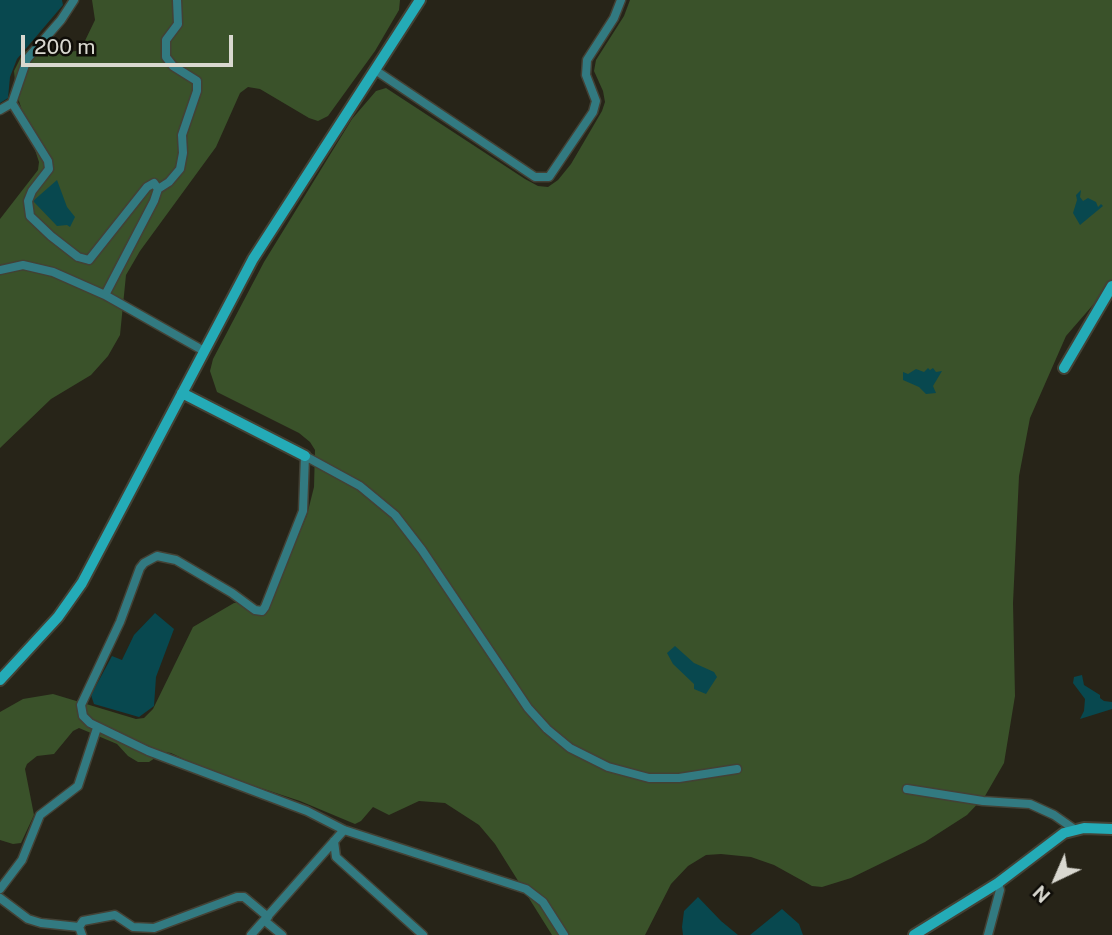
<!DOCTYPE html>
<style>
body{margin:0}
#map{position:relative;width:1112px;height:935px;overflow:hidden;background:#272418;font-family:"Public Sans",sans-serif}
canvas{display:block}
.north{position:absolute;left:1021px;top:844px;width:70px;height:70px;-webkit-text-stroke:5px #0f0d08;paint-order:stroke;rotate:224deg;font-size:19px;font-weight:700;line-height:28px;text-align:center;color:#d9d8d0}
.north::after{content:'';display:block;margin:auto;width:24px;height:32px;background:#d9d8d0;clip-path:polygon(50% 0,100% 100%,50% 72%,0 100%)}
.scale{position:absolute;left:21px;top:35px;width:212px;height:32px;box-sizing:border-box;border:4px solid #d9d8d0;border-top:0;padding-left:9px;font-size:21px;line-height:24px;white-space:nowrap;color:#d9d8d0;-webkit-text-stroke:5px #0f0d08;paint-order:stroke}
</style>
<div id="map">
<canvas width="1112" height="935"></canvas>
<div class="north">N</div>
<div class="scale">200 m</div>
</div>
<script>
const g = document.querySelector('canvas').getContext('2d');
g.lineJoin = 'round';
function paint(path, color) {
  g.fillStyle = color;
  g.fill(path, 'evenodd');
}
function toPath(rows) {
  const path = new Path2D();
  for (const r of rows) {
    path.moveTo(r[0], r[1]);
    for (let i = 2; i < r.length; i += 2) path.lineTo(r[i], r[i + 1]);
  }
  return path;
}
function trace(path, color, width, dash) {
  g.strokeStyle = color;
  g.lineWidth = width;
  g.lineCap = dash ? 'butt' : 'round';
  g.setLineDash(dash || []);
  g.stroke(path);
}
const green = toPath([
 [92,0,400,0,399,10,375,51,328,116,318,121,309,118,260,89,248,87,240,93,216,147,140,251,126,275,120,335,108,356,91,375,51,399,0,448,0,219,38,170,39,162,16,92,14,71,23,53,36,45,61,53,76,51,82,47,95,20],
 [630,0,1112,0,1112,283,1066,336,1030,418,1019,476,1013,603,1015,696,1004,763,985,796,967,815,925,842,851,878,822,887,812,886,774,865,751,857,721,854,706,855,688,866,671,884,645,935,552,935,495,844,479,825,445,803,419,801,389,815,373,807,361,821,355,824,300,801,209,771,171,753,164,752,149,762,138,762,128,756,117,744,79,728,73,731,54,754,37,756,27,764,25,769,34,815,21,843,13,844,0,840,0,712,23,699,53,694,136,719,144,718,153,709,193,627,234,603,237,603,258,615,264,615,267,611,307,515,314,487,315,450,310,442,299,433,217,392,210,371,213,359,264,262,352,119,376,91,386,88,525,179,538,186,548,187,558,180,571,164,602,111,605,102,603,91,594,71,596,60,624,16]
]);
const water = toPath([
 [0,0,62,0,63,5,17,59,10,77,8,98,0,103],
 [57,180,67,207,75,217,70,227,67,225,57,226,33,201],
 [1081,190,1080,197,1083,201,1088,198,1096,202,1098,207,1101,204,1103,206,1080,225,1073,213,1077,200,1076,195],
 [928,368,930,370,933,368,936,372,942,371,933,386,936,393,926,394,919,387,903,380,903,372,908,374,916,369,924,372],
 [155,613,174,629,156,677,154,706,139,717,94,704,91,695,112,656,122,660,134,635],
 [675,646,694,663,714,672,717,677,706,694,694,689,694,684,673,664,667,653],
 [1082,675,1084,685,1100,695,1100,698,1104,701,1112,702,1112,709,1080,719,1084,711,1085,699,1073,683,1074,677],
 [698,897,721,921,738,935,683,935,682,927,684,911],
 [782,909,799,924,803,935,750,935]
]);
const street = toPath([
 [375,70,535,177,549,177,593,112,596,101,586,75,587,60,614,18,621,0],
 [12,103,48,161,49,169,32,191,28,201,30,216,51,236,78,257,89,260,147,187,154,183,158,189],
 [0,110,12,103,27,59,61,20,74,0],
 [0,270,23,265,53,272,105,295,204,351],
 [105,295,154,201,158,189,169,182,180,169,183,153,182,135,197,91,197,81,173,66,166,57,166,40,178,24,177,0],
 [907,789,983,801,1030,804,1054,815,1074,829],
 [334,841,336,857,423,935],
 [0,889,22,860,40,815,78,786,97,728],
 [0,898,28,919,41,923,79,927,82,935],
 [265,921,282,935],
 [79,927,83,921,115,915,133,927,154,928,237,897,244,897,268,917],
 [251,935,344,830],
 [564,935,543,902,526,889,344,830,307,811,148,751,90,723,83,716,81,705,120,622,140,568,144,563,157,556,176,560,232,593,255,610,262,611,265,607,303,511,305,456,360,486,395,515,422,550,528,708,547,729,570,748,608,767,649,778,679,778,737,769],
 [988,935,1000,890,998,883]
]);
const secondary = toPath([
 [1064,368,1112,286],
 [182,393,305,456],
 [0,680,58,617,82,583,253,259,420,0],
 [914,935,998,883,1064,833,1084,828,1112,829]
]);
paint(green, '#3a522a');
paint(water, '#08484f');
trace(street, '#434135', 11);
trace(secondary, '#434135', 14);
trace(street, '#327a81', 8);
trace(secondary, '#24abb7', 10);
</script>
